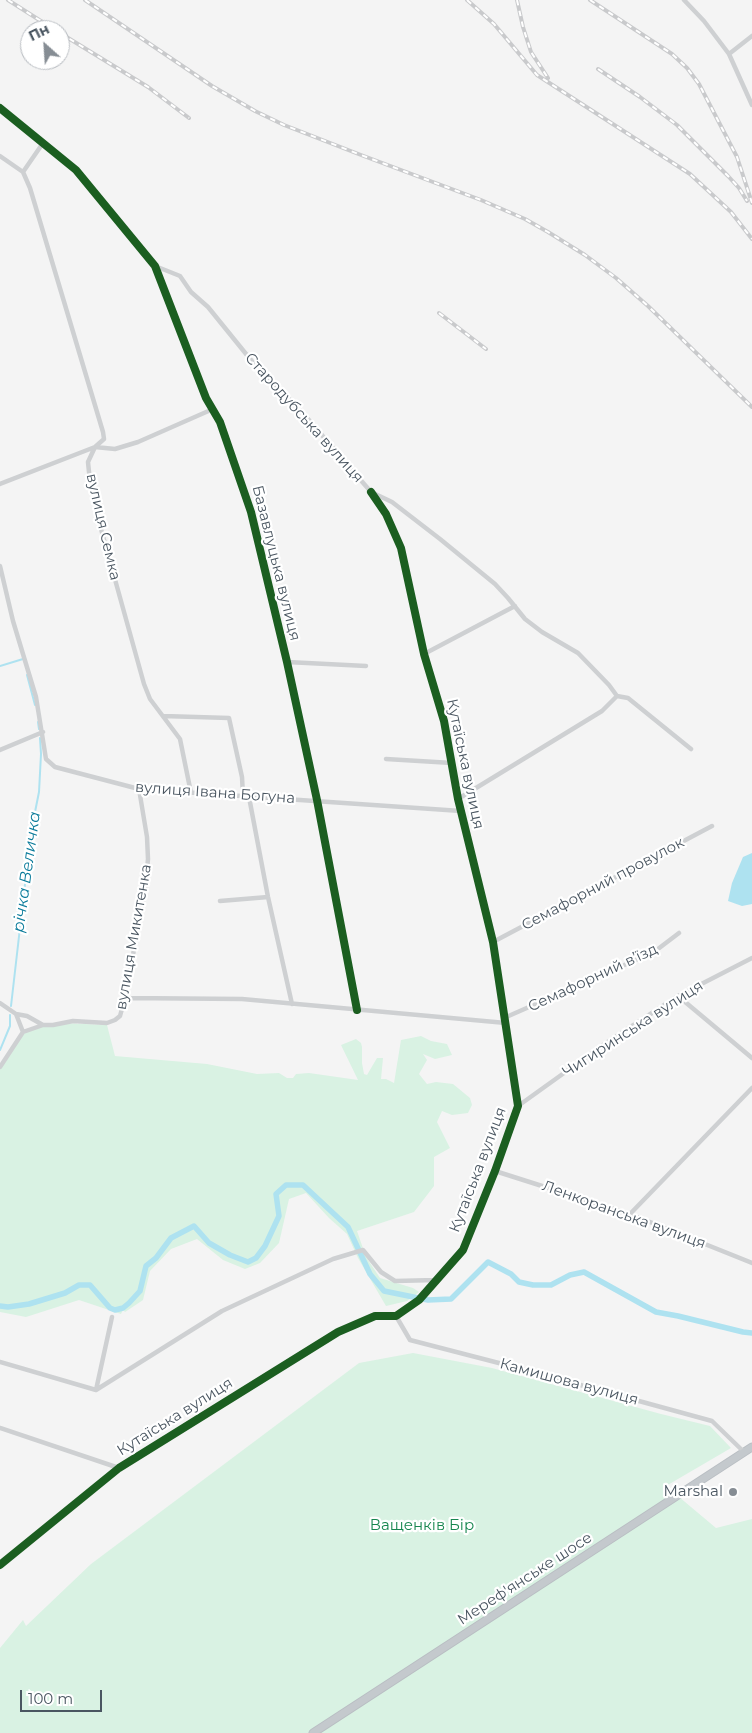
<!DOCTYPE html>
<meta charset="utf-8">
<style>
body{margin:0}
#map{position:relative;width:752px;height:1733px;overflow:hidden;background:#f4f4f4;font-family:Montserrat,sans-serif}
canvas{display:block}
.north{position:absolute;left:20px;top:20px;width:50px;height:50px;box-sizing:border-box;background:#fff;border:1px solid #b7bbc0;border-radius:50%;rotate:334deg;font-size:14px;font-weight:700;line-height:20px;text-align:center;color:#4a5661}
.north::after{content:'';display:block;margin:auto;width:18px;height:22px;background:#868d94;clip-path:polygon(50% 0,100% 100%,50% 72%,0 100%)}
.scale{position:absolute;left:20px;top:1690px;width:82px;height:22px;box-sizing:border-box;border:2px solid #4a5661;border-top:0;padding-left:6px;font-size:15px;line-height:18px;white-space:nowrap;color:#4a5661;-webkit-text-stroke:4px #fff;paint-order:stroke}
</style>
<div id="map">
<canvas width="752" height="1733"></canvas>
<div class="north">Пн</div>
<div class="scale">100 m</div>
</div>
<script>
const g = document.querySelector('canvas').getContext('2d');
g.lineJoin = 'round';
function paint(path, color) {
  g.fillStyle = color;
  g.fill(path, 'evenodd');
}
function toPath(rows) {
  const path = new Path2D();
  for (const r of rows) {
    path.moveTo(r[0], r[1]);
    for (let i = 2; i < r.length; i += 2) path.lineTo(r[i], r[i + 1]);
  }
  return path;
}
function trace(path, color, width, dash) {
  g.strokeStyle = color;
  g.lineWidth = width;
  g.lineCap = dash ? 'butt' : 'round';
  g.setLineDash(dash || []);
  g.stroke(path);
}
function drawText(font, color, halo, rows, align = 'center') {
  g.font = font + ' Montserrat,sans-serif';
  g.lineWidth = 4.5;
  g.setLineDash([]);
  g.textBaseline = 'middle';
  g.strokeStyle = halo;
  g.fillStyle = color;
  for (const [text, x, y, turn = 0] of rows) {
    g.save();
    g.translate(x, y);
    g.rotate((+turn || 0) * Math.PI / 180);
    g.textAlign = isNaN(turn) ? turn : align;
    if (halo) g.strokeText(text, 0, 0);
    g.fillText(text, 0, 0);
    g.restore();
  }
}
const green = toPath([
 [63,1023,107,1025,115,1056,207,1064,257,1074,279,1073,287,1078,293,1078,296,1074,309,1073,358,1080,341,1045,356,1039,361,1043,362,1047,362,1063,364,1074,367,1075,377,1058,383,1058,381,1079,386,1079,394,1083,401,1040,421,1036,431,1041,447,1044,452,1055,435,1059,423,1054,427,1060,419,1074,427,1084,436,1082,453,1084,470,1098,472,1105,468,1113,452,1115,442,1111,437,1122,450,1148,434,1157,434,1186,414,1212,357,1231,366,1257,380,1278,413,1288,419,1292,407,1301,386,1306,358,1258,347,1234,329,1218,306,1193,289,1199,279,1243,260,1263,245,1269,223,1260,197,1239,171,1249,150,1271,143,1300,125,1312,123,1310,121,1314,79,1300,26,1317,0,1312,0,1068,21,1035,43,1025],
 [413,1353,492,1368,661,1414,710,1426,731,1448,666,1486,716,1528,752,1519,752,1733,0,1733,0,1648,23,1620,26,1626,91,1564,359,1363]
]);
const water = toPath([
 [752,853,752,904,742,906,728,901,732,883,743,857]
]);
const stream = toPath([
 [0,666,23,659],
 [27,675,35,705],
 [38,722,39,729],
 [11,1006,31,832,39,792,41,754,40,738],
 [0,1050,10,1026,10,1015]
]);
const canal = toPath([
 [0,1306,8,1307,29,1304,65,1293,79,1285,90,1285,110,1308,115,1310,123,1308,129,1303,140,1291,146,1266,156,1258,171,1238,194,1226,209,1243,230,1255,248,1262,256,1258,265,1246,279,1216,276,1194,286,1185,303,1185,348,1227,370,1274,384,1291,428,1300,451,1299,488,1262,511,1274,519,1282,533,1285,551,1285,570,1275,584,1272,656,1312,678,1316,743,1332,752,1333]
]);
const minor = toPath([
 [684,0,704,21,729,54,752,105],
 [729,54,752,36],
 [0,108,76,170,155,266,206,398,220,422,251,512,287,662,317,800,357,1010],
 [0,156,23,172,30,188,103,432,104,439,95,447,88,462,89,472,101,529,144,684,150,699,180,739,191,793],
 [23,172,43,143],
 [155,266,180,276,191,292,208,307,255,365,302,412,371,492,392,502,440,539,495,584,508,598,525,619,542,632,578,653,609,685,617,696,628,698,691,749],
 [0,484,95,447,115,449,138,442,213,409],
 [0,566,13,621,36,697,46,759,55,767,139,789,461,811],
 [424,654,515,606],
 [287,662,366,666],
 [163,716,229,718,242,777,243,796],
 [0,750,43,732],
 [386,759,452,763],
 [249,797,268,897,292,1004],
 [458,799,602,711,617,696],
 [220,901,268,897],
 [493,942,712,826],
 [678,996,752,1058],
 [125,998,242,999,506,1023],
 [0,1003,16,1014,27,1016,43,1025,53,1025,73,1021,107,1023,115,1020,120,1016,125,998,145,890,148,859,147,837,139,789],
 [504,1018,654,952,679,933],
 [23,1032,43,1025],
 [0,1067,23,1032,16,1014],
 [518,1106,603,1045,678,996,752,958],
 [495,1171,630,1214,752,1263],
 [630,1214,752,1088],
 [396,1316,410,1340,522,1369,712,1421,744,1452],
 [0,1362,96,1390,222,1311,333,1259,363,1250,381,1272,395,1281,436,1280],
 [96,1390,112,1317],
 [0,1428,119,1468],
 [0,1565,119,1468,338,1332,375,1316,396,1316,419,1300,463,1250,495,1171,518,1106,493,942,458,799,444,721,424,654,401,548,386,514,371,492]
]);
const trunk = toPath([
 [313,1733,752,1447]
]);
const rail = toPath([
 [8,0,55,30],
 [85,0,212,86,255,111,284,125,361,155,481,200,525,219,548,232,585,255,616,278,648,306,752,407],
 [467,0,494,24,537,75,690,174,731,212,752,239],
 [517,0,523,27,531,52,548,78],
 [590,0,672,54,687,68,699,84,737,157,752,203],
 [60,33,148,87,189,118],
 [598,69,640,97,677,125,728,176,739,188,747,201],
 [439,313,486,349]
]);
const cycleway = toPath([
 [0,108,76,170,155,266,206,398,220,422,251,512,287,662,317,800,357,1010],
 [0,1565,119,1468,338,1332,375,1316,396,1316,419,1300,463,1250,495,1171,518,1106,493,942,458,799,444,721,424,654,401,548,386,514,371,492]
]);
const markers = [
 [733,1492,5,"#868d94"]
];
const streetNames = [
 ["Стародубська вулиця",304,418,48],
 ["вулиця Семка",103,527,77],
 ["Базавлуцька вулиця",276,563,76],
 ["Кутаїська вулиця",465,764,78],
 ["вулиця Івана Богуна",215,793,4],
 ["Семафорний провулок",603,884,-28],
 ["вулиця Микитенка",134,937,-80],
 ["Семафорний в’їзд",593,978,-25],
 ["Чигиринська вулиця",633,1029,-33],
 ["Кутаїська вулиця",478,1170,-69],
 ["Ленкоранська вулиця",624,1215,20],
 ["Камишова вулиця",569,1382,15],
 ["Кутаїська вулиця",175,1417,-32],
 ["Мереф'янське шосе",525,1579,-33]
];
const poiNames = [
 ["Marshal",723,1492]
];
const parkNames = [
 ["Ващенків Бір",422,1526]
];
const waterNames = [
 ["річка Величка",27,872,-82]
];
paint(green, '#d9f2e3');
paint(water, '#aee2f0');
trace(stream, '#aee2f0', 2);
trace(canal, '#aee2f0', 5.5);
trace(trunk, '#b9bec3', 9);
trace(minor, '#ced0d2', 4.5);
trace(trunk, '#c4c9cd', 7);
trace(rail, '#c9cacc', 4);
trace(rail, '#fff', 2, [5.5]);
trace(cycleway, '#1b5e20', 8);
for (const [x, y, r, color] of markers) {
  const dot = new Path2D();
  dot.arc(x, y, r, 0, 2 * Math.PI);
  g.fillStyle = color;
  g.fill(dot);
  trace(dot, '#fff', 2);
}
drawText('15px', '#4a5661', '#fff', streetNames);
drawText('15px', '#4a5661', '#fff', poiNames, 'right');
drawText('15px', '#17864f', '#fff', parkNames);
drawText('italic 16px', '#0c7c9b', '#fff', waterNames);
</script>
